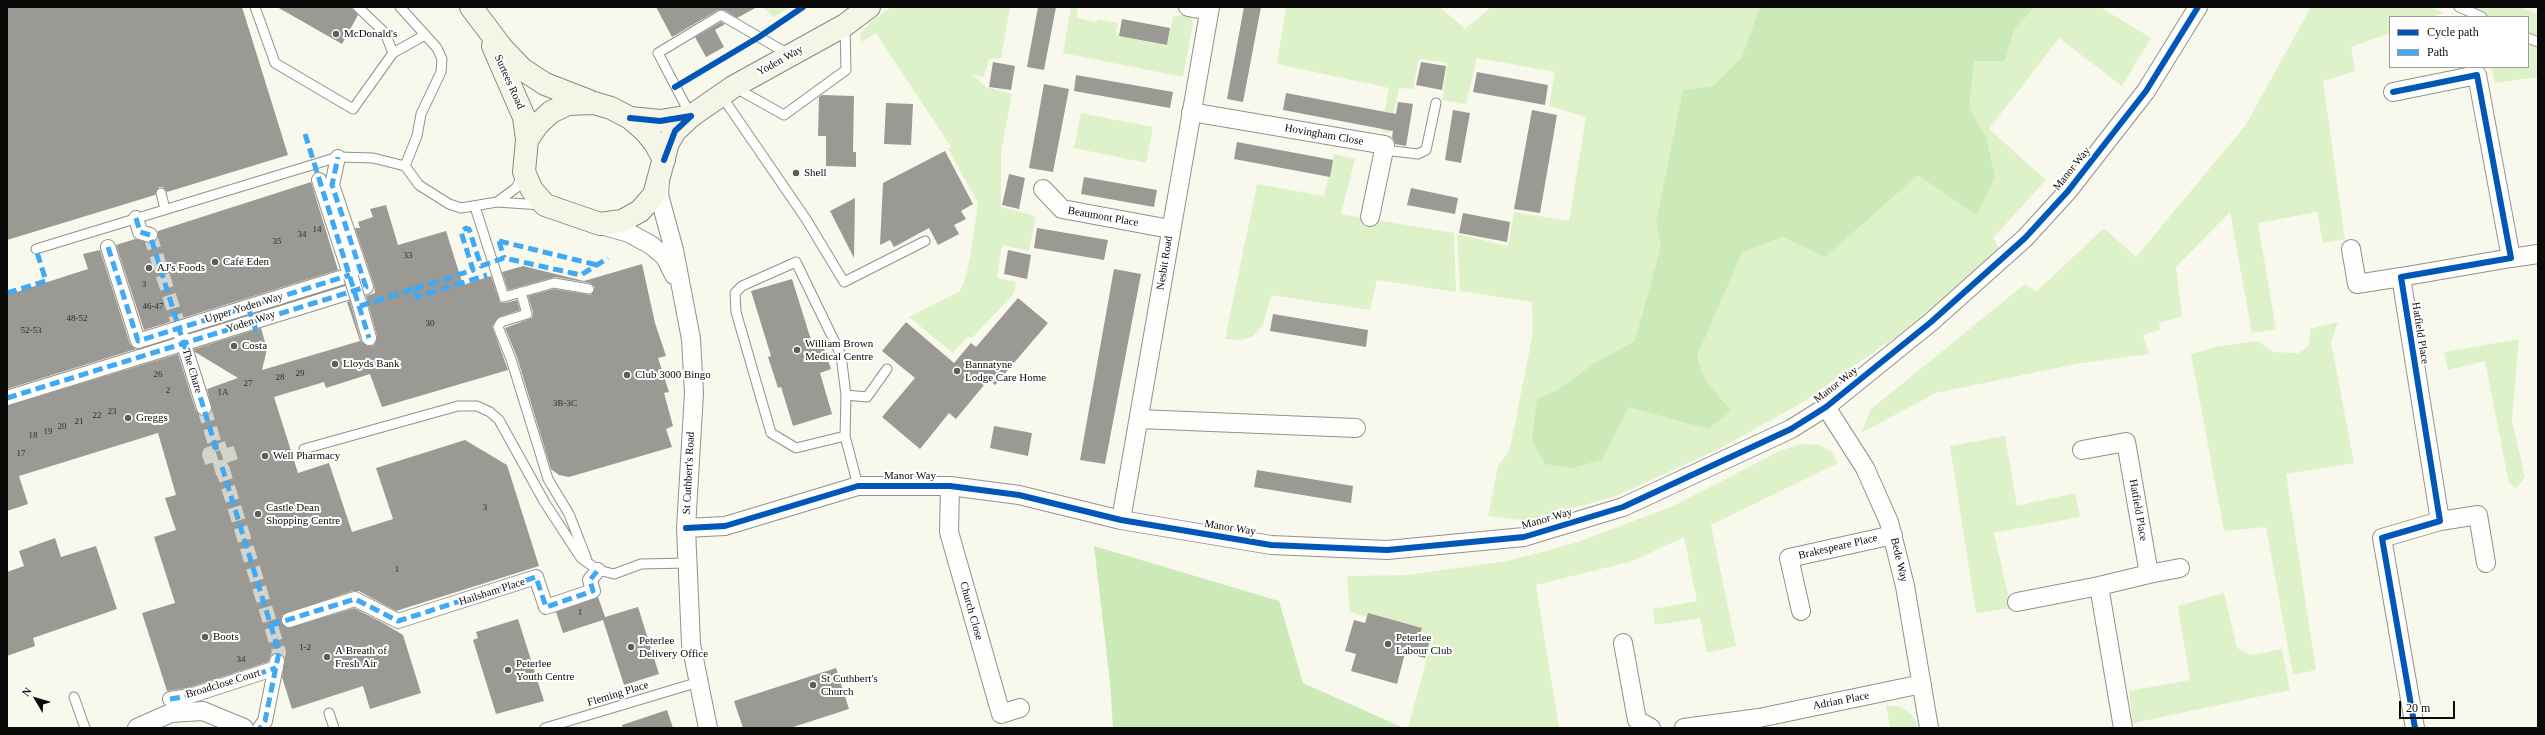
<!DOCTYPE html>
<meta charset="utf-8">
<style>
body{margin:0}
#map{position:relative;width:2545px;height:735px;overflow:hidden;background:#f9f8ed;font-family:Georgia,serif}
canvas{display:block}
.frame{position:absolute;inset:0;border:8px solid #0a0a0a;pointer-events:none}
.legend{position:absolute;left:2389px;top:16px;width:140px;height:52px;box-sizing:border-box;background:#fff;border:1px solid #9d9d9d;margin:0;padding:5px 7px;list-style:none;font-size:12px;color:#0a0a0a}
.legend li{display:flex;align-items:center;gap:8px;height:20px}
.legend b{width:20px;border:1px solid #9d9d9d}
.north{position:absolute;left:16px;top:679px;width:40px;height:40px;-webkit-text-stroke:3px #fff;paint-order:stroke;rotate:308deg;font-size:11px;font-weight:700;line-height:16px;text-align:center;color:#0a0a0a}
.north::after{content:'';display:block;margin:auto;width:14px;height:18px;background:#0a0a0a;clip-path:polygon(50% 0,100% 100%,50% 72%,0 100%)}
.scale{position:absolute;left:2399px;top:701px;width:56px;height:18px;box-sizing:border-box;border:2px solid #0a0a0a;border-top:0;padding-left:5px;font-size:12px;line-height:14px;white-space:nowrap;color:#0a0a0a;-webkit-text-stroke:3px #fff;paint-order:stroke}
</style>
<div id="map">
<canvas width="2545" height="735"></canvas>
<div class="frame"></div>
<ul class="legend">
<li><b style="height:5px;background:#0057b8"></b>Cycle path</li>
<li><b style="height:5px;background:#3fa9f5"></b>Path</li>
</ul>
<div class="north">N</div>
<div class="scale">20 m</div>
</div>
<script>
const g = document.querySelector('canvas').getContext('2d');
g.lineJoin = 'round';
function paint(path, color) {
  g.fillStyle = color;
  g.fill(path, 'evenodd');
}
function toPath(rows) {
  const path = new Path2D();
  for (const r of rows) {
    path.moveTo(r[0], r[1]);
    for (let i = 2; i < r.length; i += 2) path.lineTo(r[i], r[i + 1]);
  }
  return path;
}
function trace(path, color, width, dash) {
  g.strokeStyle = color;
  g.lineWidth = width;
  g.lineCap = dash ? 'butt' : 'round';
  g.setLineDash(dash || []);
  g.stroke(path);
}
function drawText(font, color, halo, rows, align = 'center') {
  g.font = font + ' Georgia,serif';
  g.lineWidth = 4;
  g.setLineDash([]);
  g.textBaseline = 'middle';
  g.strokeStyle = halo;
  g.fillStyle = color;
  for (const [text, x, y, turn = 0] of rows) {
    g.save();
    g.translate(x, y);
    g.rotate((+turn || 0) * Math.PI / 180);
    g.textAlign = isNaN(turn) ? turn : align;
    if (halo) g.strokeText(text, 0, 0);
    g.fillText(text, 0, 0);
    g.restore();
  }
}
const green = toPath([
 [762,7,790,7,774,17],
 [891,7,1010,7,1001,58,989,59,984,77,973,75,986,87,1012,94,1001,152,1001,207,1036,216,1029,251,1002,245,997,278,1016,282,1014,293,972,338,967,337,953,353,909,317,960,291,966,276,971,252,978,203,948,149,951,147,876,33,861,42,860,34,872,21],
 [1071,7,1078,7,1077,18,1096,22,1098,19,1118,23,1116,35,1167,46,1173,17,1185,14,1191,18,1193,23,1183,77,1063,53],
 [1286,7,1440,7,1465,29,1491,7,2100,7,2151,38,2122,86,2059,38,1989,129,2046,180,1993,238,1999,248,1959,286,1901,333,1803,402,1721,448,1616,496,1528,521,1488,516,1498,466,1509,451,1515,424,1533,332,1532,302,1460,291,1457,234,1508,246,1514,212,1569,221,1586,117,1549,106,1555,72,1477,58,1466,104,1442,100,1447,63,1419,59,1413,89,1399,88,1390,133,1381,131,1389,88,1277,64],
 [2311,7,2430,7,2444,13,2433,17,2390,17,2390,33,2351,47,2355,71,2323,81,2345,239,2323,243,2317,212,2258,223,2276,329,2252,333,2230,212,2176,267,2182,316,2159,323,2160,330,2143,335,2149,354,2076,364,1936,393,1861,433,1871,409,2025,284,2036,292,2104,228,2136,257,2245,126],
 [2469,7,2521,7,2538,14,2538,77,2495,83,2491,67,2528,67,2528,17,2466,17],
 [1081,113,1153,127,1146,163,1074,148],
 [1334,154,1355,159,1341,214,1454,233,1456,292,1377,280,1370,310,1271,295,1263,325,1252,337,1241,340,1225,339,1257,184,1324,196],
 [2338,322,2331,342,2354,463,2286,474,2316,670,2293,675,2266,527,2224,531,2191,354,2215,347,2257,341,2274,352,2299,353,2309,346,2310,329],
 [2519,339,2512,421,2525,477,2516,489,2509,483,2485,361,2448,370,2444,352],
 [2005,436,2017,506,2075,493,2080,517,1994,533,2011,608,1976,613,1950,446],
 [1802,444,1819,445,1831,451,1838,463,1711,525,1736,646,1707,653,1700,618,1655,625,1653,609,1697,601,1684,537,1633,561,1536,585,1559,728,1408,728,1433,635,1350,612,1347,576,1406,575,1508,561,1578,542,1673,506,1782,450],
 [2224,593,2237,648,2251,655,2282,649,2290,690,2133,723,2129,691,2190,680,2178,606],
 [1886,706,1897,706,1906,710,1915,719,1917,728,1890,728]
]);
const forest = toPath([
 [1760,7,2035,7,2014,29,2005,61,1974,61,1969,108,1986,137,1995,177,1976,215,1918,175,1825,257,1783,237,1742,252,1697,356,1704,378,1731,411,1708,429,1629,407,1602,460,1571,468,1545,464,1532,440,1537,399,1558,390,1593,364,1635,341,1661,246,1656,222,1683,90,1713,86,1742,57],
 [1094,546,1279,601,1303,683,1404,728,1113,728,1110,682]
]);
const building = toPath([
 [7,7,242,7,288,155,167,192,163,187,159,187,155,195,7,240],
 [277,7,351,7,358,15,342,44],
 [656,7,757,7,737,18,724,10,718,10,672,37],
 [1038,7,1056,7,1044,70,1027,67],
 [1244,7,1261,7,1243,102,1227,99],
 [1122,19,1170,28,1167,45,1119,36],
 [721,22,725,24,715,30,724,47,706,57,695,37],
 [993,62,1015,66,1011,90,989,87],
 [1421,62,1446,66,1442,90,1416,85],
 [1477,72,1548,85,1545,105,1473,92],
 [1076,75,1173,92,1170,108,1074,91],
 [1044,84,1069,89,1053,172,1029,168],
 [1286,93,1396,114,1398,102,1413,104,1406,146,1395,144,1392,137,1393,131,1283,110],
 [822,95,854,96,853,152,856,152,856,167,826,166,826,136,818,136,819,97],
 [886,103,913,104,911,145,884,144],
 [1453,110,1470,113,1461,163,1445,160],
 [1532,110,1557,115,1540,213,1514,209],
 [1237,142,1333,160,1330,177,1234,159],
 [945,151,973,204,961,211,966,219,954,225,959,234,938,245,929,228,894,247,890,240,880,245,883,183],
 [1009,174,1025,178,1019,209,1002,205],
 [1084,177,1157,190,1154,207,1081,194],
 [311,182,338,270,144,330,116,245,135,239,152,243,158,238,158,231],
 [1411,188,1458,198,1455,214,1407,205],
 [855,198,854,258,830,211],
 [386,205,398,245,446,231,463,285,491,276,500,302,505,303,517,300,520,310,499,317,492,326,508,370,382,407,370,374,326,388,324,382,274,397,298,473,329,463,352,532,393,519,376,468,465,440,507,465,539,566,396,611,359,591,353,591,282,615,281,623,288,628,354,608,383,623,403,635,421,693,370,709,363,686,292,709,282,677,285,659,278,653,271,655,268,662,188,688,167,691,142,613,175,603,154,537,176,530,165,498,176,495,158,433,19,476,28,504,7,511,7,406,178,354,196,411,199,414,206,416,212,409,207,389,238,378,195,352,194,349,261,328,267,349,262,370,360,341,347,302,350,301,361,341,367,346,372,346,375,344,377,336,366,296,375,293,374,285,355,228,360,228,358,222,373,217,370,209],
 [1463,213,1510,222,1507,242,1459,233],
 [1037,228,1108,240,1104,260,1034,248],
 [100,250,130,344,136,349,7,389,7,295,88,269,83,254],
 [1008,250,1031,255,1027,279,1004,274],
 [642,264,655,323,666,356,658,358,669,392,664,393,673,426,666,429,672,447,569,477,559,475,551,469,517,357,505,328,532,318,533,312,528,296,554,289,591,295,595,287,590,283,555,277,508,290,502,272,523,266,584,281],
 [1114,269,1141,274,1105,464,1080,460],
 [792,279,812,343,822,343,831,369,820,373,832,414,793,426,781,387,778,388,768,357,771,356,751,291],
 [1018,298,1048,323,995,385,989,379,956,419,949,413,920,449,882,417,915,378,882,351,906,322,954,363,971,343,976,347],
 [1273,314,1368,330,1366,347,1270,331],
 [994,426,1032,433,1028,456,990,448],
 [1257,470,1353,486,1351,503,1254,487],
 [55,538,61,557,96,546,117,609,33,638,35,646,7,656,7,572,24,566,19,551],
 [598,597,605,617,638,607,659,674,624,685,603,620,563,633,556,612],
 [1368,613,1422,628,1420,634,1431,637,1425,658,1405,653,1397,684,1351,671,1356,654,1345,651,1354,620,1365,623],
 [518,619,544,701,496,714,473,640,478,638,476,632],
 [836,668,849,709,790,728,743,728,734,701],
 [667,710,673,728,623,728,622,725]
]);
const pedestrianTunnel = toPath([
 [150,235,181,333],
 [204,408,217,451],
 [227,448,232,464,214,469,209,454,227,448],
 [222,467,279,652,277,660]
]);
const service = toPath([
 [255,7,275,63,353,109,393,53,425,35],
 [358,7,385,33,393,53],
 [400,7,437,48,442,59,441,72,421,114,417,136,405,166],
 [2459,7,2482,17],
 [2528,38,2538,42],
 [734,87,784,115,846,70,845,27],
 [721,95,806,219,844,282,925,241],
 [691,116,658,53,721,15,790,55],
 [1384,150,1418,154,1426,150,1436,103],
 [161,193,165,209],
 [497,202,516,188,523,175],
 [475,207,504,297,554,283,589,289],
 [36,249,338,157,373,158,405,166,419,185,449,204,461,208,497,202,541,205],
 [521,292,527,314,501,322,498,327,511,359,548,479,569,514,587,560],
 [846,395,867,397,887,369],
 [845,436,846,395,841,355,796,262,742,286,735,293,736,312,771,433,796,448,845,436,858,486],
 [304,449,458,406,477,406,490,412,499,420,545,503,581,558,598,570,614,574,641,564,688,563],
 [74,697,85,728],
 [329,713,334,728],
 [545,728,699,682]
]);
const pedestrian = toPath([
 [319,180,351,277],
 [136,218,140,232,150,235],
 [108,247,138,341,350,275],
 [360,306,369,338],
 [181,335,204,408],
 [7,398,366,287,332,185,338,157],
 [289,620,355,599,398,621,536,577,546,607,593,591,590,580,598,570],
 [170,699,190,696,276,668],
 [260,728,265,721,277,661]
]);
const minor = toPath([
 [1188,7,1209,11],
 [2393,92,2477,75,2511,258,2401,277,2440,521,2382,538,2415,728],
 [1191,112,1385,145,1370,217],
 [660,181,659,195,674,250,691,339,694,393,686,528,691,644,708,728],
 [1043,189,1062,209,1170,229],
 [601,225,629,233,651,245,665,257,674,275],
 [2351,249,2357,284,2401,277],
 [2511,258,2538,254],
 [1826,407,1865,468,1889,522,1905,586,1929,728],
 [1139,419,1356,428],
 [2082,450,2126,442,2149,574,2099,586],
 [950,486,949,532,1001,714,1020,708],
 [1121,520,1210,7],
 [2440,521,2478,515,2486,563],
 [686,528,725,526,858,486,950,486,1019,495,1121,520,1271,545,1387,550,1524,537,1623,507,1791,429,1826,407,1931,322,2025,238,2068,191,2146,91,2198,7],
 [2149,574,2180,568],
 [2017,602,2099,586,2123,728],
 [1801,611,1789,558,1893,535],
 [1623,643,1637,720,1651,728],
 [137,728,171,713,203,711,244,728],
 [1684,728,1759,718,1922,684]
]);
const secondary = toPath([
 [471,7,502,48,522,69,545,84,589,101],
 [493,46,524,117,527,140],
 [630,118,660,121,691,116],
 [664,160,655,143,645,131,630,118,611,108,594,103,568,104,551,112,538,124,527,140,524,172,532,190,545,205,600,224,622,221,640,211,654,195,668,143,675,131,691,116,733,87,845,25,869,7]
]);
const pedestrianBridge = toPath([
 [351,277,360,306]
]);
const quiet = toPath([
 [305,134,369,338],
 [136,218,140,232,150,235,217,451],
 [499,241,597,265],
 [499,241,504,258],
 [108,247,138,341,350,275],
 [414,289,473,270,461,232,466,228,469,229,481,266,504,258,581,275,608,258],
 [7,293,46,281,36,249],
 [360,306,414,289,417,297,487,275],
 [248,307,258,336],
 [7,398,366,287,332,185,338,157],
 [222,467,279,652,265,721,260,728],
 [271,625,355,599,398,621,536,577,546,607,593,591,590,580,598,570],
 [170,699,190,696,276,668]
]);
const cycleway = toPath([
 [675,87,759,37,803,7],
 [2393,92,2477,75,2511,258,2401,277,2440,521,2382,538,2415,728],
 [630,118,660,121,691,116],
 [664,160,675,131,691,116],
 [686,528,725,526,858,486,950,486,1019,495,1121,520,1271,545,1387,550,1524,537,1623,507,1791,429,1826,407,1931,322,2025,238,2068,191,2146,91,2198,7]
]);
const markers = [
 [336,34,4,"#5e5d59"],
 [796,173,4,"#5e5d59"],
 [215,262,4,"#5e5d59"],
 [149,268,4,"#5e5d59"],
 [234,346,4,"#5e5d59"],
 [797,350,4,"#5e5d59"],
 [335,364,4,"#5e5d59"],
 [957,371,4,"#5e5d59"],
 [627,375,4,"#5e5d59"],
 [128,418,4,"#5e5d59"],
 [265,456,4,"#5e5d59"],
 [258,514,4,"#5e5d59"],
 [205,637,4,"#5e5d59"],
 [1388,644,4,"#5e5d59"],
 [631,647,4,"#5e5d59"],
 [327,657,4,"#5e5d59"],
 [508,670,4,"#5e5d59"],
 [813,685,4,"#5e5d59"]
];
const numberNames = [
 ["14",317,230],
 ["34",302,235],
 ["35",277,242],
 ["33",408,256],
 ["3",144,285],
 ["46-47",153,307],
 ["48-52",77,319],
 ["30",430,324],
 ["52-53",31,331],
 ["29",300,374],
 ["26",158,375],
 ["28",280,378],
 ["27",248,384],
 ["2",168,391],
 ["1A",223,393],
 ["3B-3C",565,404],
 ["23",112,412],
 ["22",97,416],
 ["21",79,422],
 ["20",62,427],
 ["19",48,432],
 ["18",33,436],
 ["17",21,454],
 ["3",485,508],
 ["1",397,570],
 ["1",580,613],
 ["1-2",305,648],
 ["34",241,660]
];
const poiNames = [
 ["McDonald's",344,34],
 ["Shell",804,173],
 ["Café Eden",223,262],
 ["AJ's Foods",157,268],
 ["William Brown",805,344],
 ["Medical Centre",805,357],
 ["Costa",242,346],
 ["Lloyds Bank",343,364],
 ["Bannatyne",965,365],
 ["Lodge Care Home",965,378],
 ["Club 3000 Bingo",635,375],
 ["Greggs",136,418],
 ["Well Pharmacy",273,456],
 ["Castle Dean",266,508],
 ["Shopping Centre",266,521],
 ["Boots",213,637],
 ["Peterlee",1396,638],
 ["Labour Club",1396,651],
 ["Peterlee",639,641],
 ["Delivery Office",639,654],
 ["A Breath of",335,651],
 ["Fresh Air",335,664],
 ["Peterlee",516,664],
 ["Youth Centre",516,677],
 ["St Cuthbert's",821,679],
 ["Church",821,692]
];
const streetNames = [
 ["Yoden Way",780,61,-29],
 ["Surtees Road",509,82,66],
 ["Hovingham Close",1324,135,10],
 ["Manor Way",2072,169,-51],
 ["Beaumont Place",1103,217,10],
 ["Nesbit Road",1165,263,-81],
 ["Upper Yoden Way",244,308,-17],
 ["Yoden Way",251,322,-18],
 ["Hatfield Place",2420,333,81],
 ["The Chare",192,371,73],
 ["Manor Way",1836,385,-38],
 ["St Cuthbert's Road",689,473,-87],
 ["Manor Way",910,476],
 ["Hatfield Place",2138,510,80],
 ["Manor Way",1547,519,-16],
 ["Manor Way",1230,528,9],
 ["Brakespeare Place",1838,547,-13],
 ["Bede Way",1899,560,77],
 ["Hailsham Place",492,592,-18],
 ["Church Close",971,611,74],
 ["Broadclose Court",223,684,-17],
 ["Fleming Place",618,694,-17],
 ["Adrian Place",1841,701,-11]
];
paint(green, '#def2ca');
paint(forest, '#cceab7');
paint(building, '#9b9993');
trace(pedestrianTunnel, '#d5d4cb', 14, [14, 7]);
trace(service, '#92918c', 11);
trace(pedestrian, '#92918c', 16);
trace(minor, '#92918c', 20);
trace(secondary, '#888883', 24);
trace(service, '#fefefc', 9);
trace(pedestrian, '#fefefc', 14);
trace(minor, '#fefefc', 18);
trace(secondary, '#f4f4e7', 22);
trace(pedestrianBridge, '#92918c', 16, []);
trace(pedestrianBridge, '#fefefc', 14);
trace(quiet, '#3fa9f5', 5, [10, 5]);
trace(cycleway, '#0057b8', 6);
for (const [x, y, r, color] of markers) {
  const dot = new Path2D();
  dot.arc(x, y, r, 0, 2 * Math.PI);
  g.fillStyle = color;
  g.fill(dot);
  trace(dot, '#fff', 1.5);
}
drawText('9px', '#2e2e2c', null, numberNames);
drawText('11px', '#0a0a0a', '#fff', poiNames, 'left');
drawText('11px', '#0a0a0a', '#fff', streetNames);
</script>
